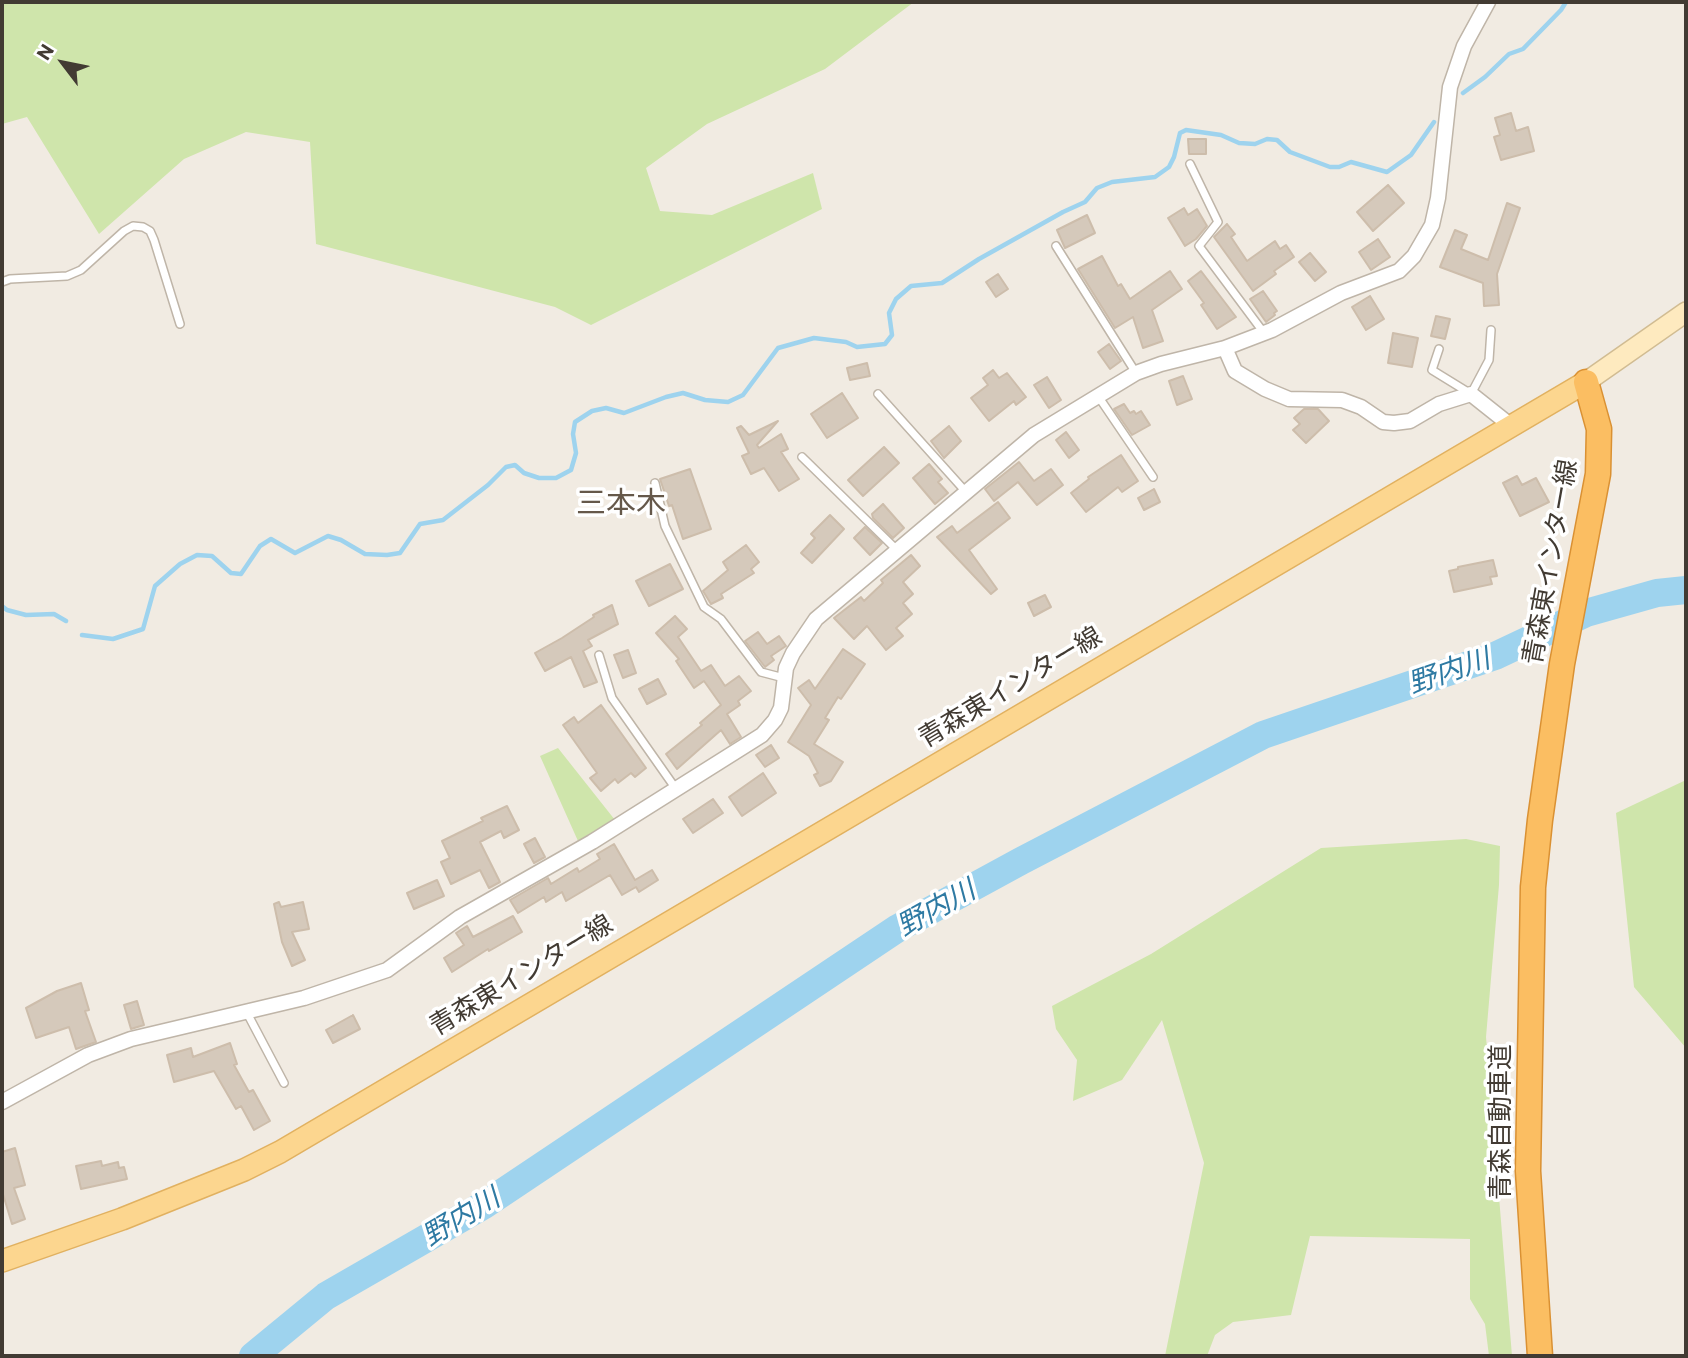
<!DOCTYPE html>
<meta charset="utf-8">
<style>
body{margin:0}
#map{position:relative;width:1688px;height:1358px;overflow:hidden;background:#f1ebe2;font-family:Commissioner,sans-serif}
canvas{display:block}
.frame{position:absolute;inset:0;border:4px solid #423b33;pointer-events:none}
.north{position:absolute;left:28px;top:28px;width:70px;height:70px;-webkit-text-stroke:5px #fff;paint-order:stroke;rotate:302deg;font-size:19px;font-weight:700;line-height:28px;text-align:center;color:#423b33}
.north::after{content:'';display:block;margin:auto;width:24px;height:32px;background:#423b33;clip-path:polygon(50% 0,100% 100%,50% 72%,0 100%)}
</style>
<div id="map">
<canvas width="1688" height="1358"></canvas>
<div class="frame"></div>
<div class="north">N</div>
</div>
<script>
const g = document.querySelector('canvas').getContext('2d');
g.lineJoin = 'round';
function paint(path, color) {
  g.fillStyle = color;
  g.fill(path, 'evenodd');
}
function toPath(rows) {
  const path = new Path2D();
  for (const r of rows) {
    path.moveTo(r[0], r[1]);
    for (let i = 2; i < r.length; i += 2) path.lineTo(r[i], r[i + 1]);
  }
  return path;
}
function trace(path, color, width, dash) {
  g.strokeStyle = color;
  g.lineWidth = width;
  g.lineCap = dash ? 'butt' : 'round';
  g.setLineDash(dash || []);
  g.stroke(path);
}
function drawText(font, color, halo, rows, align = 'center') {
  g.font = font + ' Commissioner,"Noto Sans JP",sans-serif';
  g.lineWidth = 7;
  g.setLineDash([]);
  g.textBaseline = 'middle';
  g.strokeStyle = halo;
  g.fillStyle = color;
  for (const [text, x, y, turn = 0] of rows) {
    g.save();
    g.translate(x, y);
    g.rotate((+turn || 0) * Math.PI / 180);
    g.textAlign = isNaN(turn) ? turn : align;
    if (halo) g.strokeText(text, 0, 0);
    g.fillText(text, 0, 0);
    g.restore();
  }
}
const green = toPath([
 [2,2,914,2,825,69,707,124,646,168,660,211,712,215,813,173,822,209,591,325,555,307,316,244,310,142,246,132,184,159,99,234,27,117,2,124],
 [558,748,615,820,578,841,540,756],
 [1686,780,1686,1048,1634,987,1616,813],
 [1466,839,1500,846,1499,885,1486,1037,1512,1356,1489,1356,1485,1324,1470,1299,1470,1239,1310,1236,1291,1315,1233,1322,1215,1335,1207,1356,1165,1356,1204,1163,1162,1020,1122,1080,1073,1101,1077,1060,1056,1029,1052,1006,1151,954,1321,848]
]);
const stream = toPath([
 [1463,93,1485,77,1509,54,1523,49,1561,10,1566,2],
 [2,606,7,610,26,615,54,614,66,621],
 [82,635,113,639,143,629,155,586,180,564,197,555,212,556,231,573,241,574,260,546,271,539,295,553,328,536,341,540,365,554,387,555,400,553,420,524,443,520,488,485,506,467,515,465,524,473,539,478,556,478,571,470,576,453,573,434,575,422,592,411,606,408,624,413,666,397,683,393,705,400,728,402,743,395,778,348,814,338,846,342,857,347,885,344,892,335,889,313,896,299,911,286,942,283,979,259,1063,212,1085,202,1097,188,1112,182,1155,177,1169,167,1174,157,1180,133,1186,130,1221,135,1239,143,1255,144,1267,139,1277,140,1290,152,1330,167,1339,167,1351,162,1387,172,1411,155,1434,122]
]);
const river = toPath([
 [253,1356,326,1296,484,1205,898,928,1021,861,1263,735,1495,656,1586,613,1657,593,1686,590]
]);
const building = toPath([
 [1511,113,1516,131,1528,127,1534,151,1501,160,1494,137,1500,135,1495,118,1511,113],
 [1188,139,1206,139,1206,154,1189,154,1188,139],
 [1388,185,1404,203,1373,231,1357,212,1388,185],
 [1507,203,1520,208,1497,274,1499,305,1484,306,1483,283,1440,267,1455,230,1467,235,1461,249,1488,260,1507,203],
 [1184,208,1188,215,1197,209,1207,226,1196,239,1185,246,1168,218,1184,208],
 [1087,215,1095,233,1065,248,1057,230,1087,215],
 [1227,224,1235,234,1231,237,1247,261,1275,241,1280,249,1286,245,1294,257,1274,271,1276,274,1253,291,1214,237,1227,224],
 [1378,239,1390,257,1371,270,1359,252,1378,239],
 [1310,253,1326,272,1315,281,1299,262,1310,253],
 [1102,256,1118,286,1121,284,1130,299,1170,271,1182,289,1152,310,1163,341,1143,348,1133,317,1115,328,1078,269,1102,256],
 [1201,271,1236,317,1217,329,1201,305,1204,303,1188,281,1201,271],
 [998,274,1008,289,996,297,986,282,998,274],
 [1263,291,1277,311,1274,313,1275,315,1266,322,1250,299,1263,291],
 [1370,296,1384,319,1366,330,1352,307,1370,296],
 [1436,316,1450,319,1445,339,1431,336,1436,316],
 [1393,333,1418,338,1412,367,1388,363,1393,333],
 [1109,344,1121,361,1110,369,1098,352,1109,344],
 [867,363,870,376,850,380,847,368,867,363],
 [993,370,999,378,1007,373,1026,397,1016,405,1014,401,989,421,971,398,988,385,983,378,993,370],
 [1183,376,1192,399,1177,405,1169,381,1183,376],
 [1047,377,1061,400,1049,408,1034,385,1047,377],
 [842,393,858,418,827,438,811,414,842,393],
 [1124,404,1130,413,1134,411,1136,414,1141,411,1150,425,1132,435,1114,409,1124,404],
 [1304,409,1318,409,1329,421,1306,443,1293,430,1300,424,1294,418,1304,409],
 [778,421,757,445,759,448,781,434,788,449,781,452,799,479,779,491,764,468,751,474,742,456,749,453,737,428,741,426,749,435,778,421],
 [949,426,961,441,944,458,931,441,949,426],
 [1066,432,1079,450,1069,458,1056,440,1066,432],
 [884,447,899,463,863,496,848,480,884,447],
 [1121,455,1138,481,1122,492,1118,487,1086,512,1071,493,1089,479,1088,477,1121,455],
 [1019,462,1034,481,1051,469,1063,485,1037,505,1018,482,994,501,985,489,1019,462],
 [929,464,942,479,938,482,948,493,935,504,913,478,929,464],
 [690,469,711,529,683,539,672,505,669,506,660,479,690,469],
 [1517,476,1522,485,1536,478,1549,502,1520,516,1503,483,1517,476],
 [1154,489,1160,502,1144,510,1138,498,1154,489],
 [998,502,1010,518,969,550,997,589,991,594,937,537,952,526,957,533,998,502],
 [883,504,904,528,893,538,873,518,872,514,883,504],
 [830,515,844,529,812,563,801,553,815,538,811,534,830,515],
 [865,527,882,543,870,555,854,538,865,527],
 [746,545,759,562,751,569,754,573,721,594,723,598,711,604,703,591,728,570,723,562,746,545],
 [911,555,920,566,903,582,913,594,903,603,912,614,896,628,903,636,886,650,867,626,854,639,834,618,861,597,864,601,883,583,881,580,911,555],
 [1493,560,1497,576,1490,577,1492,584,1454,592,1449,571,1458,569,1458,567,1493,560],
 [670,564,683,589,649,606,636,581,670,564],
 [1045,595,1051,607,1034,616,1028,603,1045,595],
 [612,605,618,624,588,640,592,646,583,651,597,682,584,687,571,657,545,671,535,653,562,638,594,617,593,615,612,605],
 [675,616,687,629,678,637,701,671,711,665,725,686,739,676,751,691,738,701,740,705,727,714,741,737,730,744,721,730,677,769,666,754,702,725,700,723,721,705,704,681,694,688,676,661,679,659,656,633,675,616],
 [758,632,767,644,779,636,786,646,771,656,774,660,765,667,745,641,758,632],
 [843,649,865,664,841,699,838,697,825,718,829,720,814,744,843,762,831,781,820,786,814,775,818,773,809,756,788,742,811,705,798,688,809,680,815,689,843,649],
 [628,650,636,673,623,678,614,655,628,650],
 [658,679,666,694,647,704,639,689,658,679],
 [601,705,646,768,635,777,631,773,618,783,615,779,601,791,590,778,597,773,563,725,574,717,578,723,601,705],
 [771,745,779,758,765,767,756,755,771,745],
 [763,773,776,793,742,816,729,797,763,773],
 [713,799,723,813,693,833,683,819,713,799],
 [507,806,519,830,504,838,501,831,480,842,500,882,489,888,480,870,451,884,441,862,450,858,442,841,483,821,481,818,507,806],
 [535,838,545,857,534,863,524,844,535,838],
 [614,844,635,880,652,870,658,880,639,892,636,887,622,895,610,875,566,901,562,892,546,902,544,897,518,913,510,900,548,878,551,884,577,868,579,872,600,859,597,854,614,844],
 [437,880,444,896,414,909,407,893,437,880],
 [279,902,281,907,303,902,309,929,292,932,305,960,292,966,282,942,274,904,279,902],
 [513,916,522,932,489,951,488,949,452,972,444,958,464,945,456,933,467,926,473,937,513,916],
 [81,983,89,1010,85,1011,96,1042,76,1049,69,1027,36,1038,26,1008,57,991,81,983],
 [137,1001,144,1025,131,1029,124,1005,137,1001],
 [353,1015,360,1029,333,1043,326,1030,353,1015],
 [230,1043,237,1064,234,1065,249,1092,253,1090,270,1121,254,1130,241,1106,236,1109,214,1071,174,1082,167,1055,191,1048,193,1057,230,1043],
 [15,1148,25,1185,14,1188,25,1219,12,1224,2,1191,2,1152,15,1148],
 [101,1161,102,1166,118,1162,119,1168,124,1167,127,1179,81,1189,76,1166,101,1161]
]);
const lane = toPath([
 [1190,164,1218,222,1199,246,1264,333],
 [1056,246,1136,373],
 [2,282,10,279,67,276,81,270,124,231,133,226,143,227,150,231,154,240,180,324],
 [1439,349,1432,370,1471,394,1489,360,1491,330],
 [878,394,966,492],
 [1098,396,1153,477],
 [802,457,897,550],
 [655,483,665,526,704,607,721,619,761,672,784,678],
 [599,655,612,698,676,789],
 [246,1011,284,1083]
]);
const street = toPath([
 [1225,348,1235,371,1265,389,1289,399,1342,400,1361,407,1383,422,1394,423,1410,421,1439,404,1471,394,1510,425],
 [2,1102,88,1055,131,1039,304,998,387,970,460,917,592,842,762,735,775,720,781,708,786,668,793,653,816,619,1034,435,1136,373,1161,364,1225,348,1272,330,1341,293,1399,271,1414,256,1432,225,1438,198,1450,87,1464,46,1488,2]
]);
const secondary = toPath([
 [1586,382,1686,312]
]);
const primary = toPath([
 [2,1261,122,1219,244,1170,280,1152,1586,382]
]);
const highway = toPath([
 [1540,1356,1528,1171,1533,887,1540,820,1562,664,1598,474,1599,429,1586,382]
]);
const streetNames = [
 ["青森東インター線",1550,562,-80],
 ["青森東インター線",1010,687,-31],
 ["青森東インター線",521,975,-31],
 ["青森自動車道",1500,1122,-90]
];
const waterNames = [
 ["野内川",1449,671,-19],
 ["野内川",936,908,-29],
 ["野内川",461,1217,-31]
];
const quarterNames = [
 ["三本木",621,503]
];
paint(green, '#cfe5ab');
trace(stream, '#9ed3ee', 4.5);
trace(river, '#9ed3ee', 28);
paint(building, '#d5c9bb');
trace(building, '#cdbdab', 2);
trace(lane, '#bfb5a8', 10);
trace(street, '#bfb5a8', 17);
trace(secondary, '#d1bc92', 22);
trace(primary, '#e1b160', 24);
trace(highway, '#da9133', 27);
trace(lane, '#fff', 7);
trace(street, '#fff', 14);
trace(secondary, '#feeabf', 19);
trace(primary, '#fcd68f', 21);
trace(highway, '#fbbe62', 24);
drawText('26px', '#423b33', '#fff', streetNames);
drawText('italic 28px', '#2e7aa3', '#fff', waterNames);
drawText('30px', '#65584a', '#fff', quarterNames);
</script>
